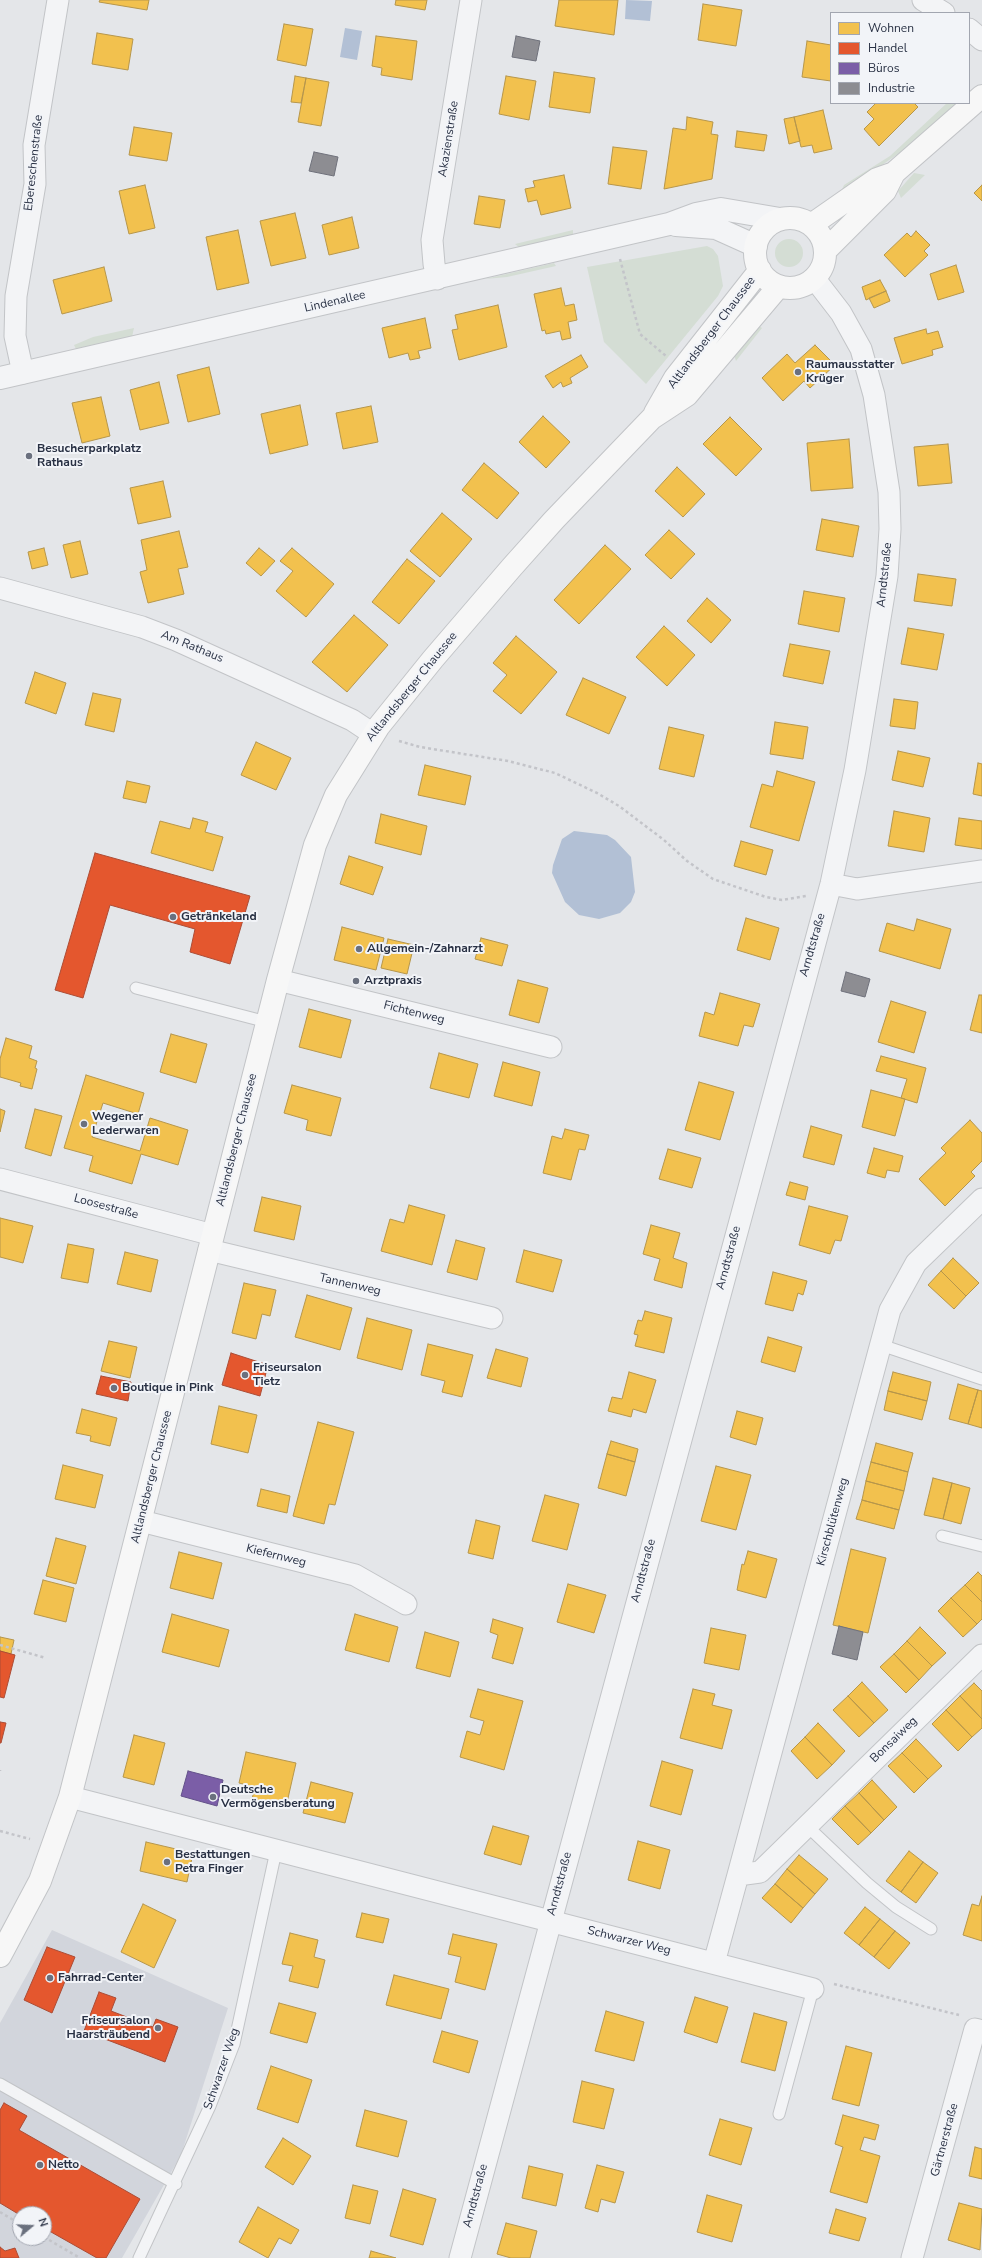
<!DOCTYPE html>
<meta charset="utf-8">
<style>
body{margin:0}
#map{position:relative;width:982px;height:2258px;overflow:hidden;background:#e4e6e9;font-family:"Nunito Sans",sans-serif}
canvas{display:block}
.legend{position:absolute;left:830px;top:12px;width:140px;height:92px;box-sizing:border-box;background:#f2f4f8;border:1px solid #a2a6b0;margin:0;padding:5px 7px;list-style:none;font-size:12px;color:#293144}
.legend li{display:flex;align-items:center;gap:8px;height:20px}
.legend b{width:20px;border:1px solid #a2a6b0}
.north{position:absolute;left:12px;top:2206px;width:40px;height:40px;box-sizing:border-box;background:#f2f4f8;border:1px solid #a2a6b0;border-radius:50%;rotate:71deg;font-size:11px;font-weight:700;line-height:16px;text-align:center;color:#293144}
.north::after{content:'';display:block;margin:auto;width:14px;height:18px;background:#6a707e;clip-path:polygon(50% 0,100% 100%,50% 72%,0 100%)}
</style>
<div id="map">
<canvas width="982" height="2258"></canvas>
<ul class="legend">
<li><b style="height:11px;background:#f2c14e"></b>Wohnen</li>
<li><b style="height:11px;background:#e4572e"></b>Handel</li>
<li><b style="height:11px;background:#7b5ea7"></b>Büros</li>
<li><b style="height:11px;background:#8d8d92"></b>Industrie</li>
</ul>
<div class="north">N</div>
</div>
<script>
const g = document.querySelector('canvas').getContext('2d');
g.lineJoin = 'round';
function paint(path, color) {
  g.fillStyle = color;
  g.fill(path, 'evenodd');
}
function toPath(rows) {
  const path = new Path2D();
  for (const r of rows) {
    if (r.length === 3) {
      path.moveTo(r[0] + r[2], r[1]);
      path.arc(r[0], r[1], r[2], 0, 2 * Math.PI);
      continue;
    }
    path.moveTo(r[0], r[1]);
    for (let i = 2; i < r.length; i += 2) path.lineTo(r[i], r[i + 1]);
  }
  return path;
}
function trace(path, color, width, dash) {
  g.strokeStyle = color;
  g.lineWidth = width;
  g.lineCap = dash ? 'butt' : 'round';
  g.setLineDash(dash || []);
  g.stroke(path);
}
function drawText(font, color, halo, rows, align = 'center') {
  g.font = font + ' "Nunito Sans",sans-serif';
  g.lineWidth = 4;
  g.setLineDash([]);
  g.textBaseline = 'middle';
  g.strokeStyle = halo;
  g.fillStyle = color;
  for (const [text, x, y, turn = 0] of rows) {
    g.save();
    g.translate(x, y);
    g.rotate((+turn || 0) * Math.PI / 180);
    g.textAlign = isNaN(turn) ? turn : align;
    if (halo) g.strokeText(text, 0, 0);
    g.fillText(text, 0, 0);
    g.restore();
  }
}
const built = toPath([
 [52,1930,228,2008,181,2155,122,2258,0,2258,0,2023],
 [20,2214,44,2214,44,2238,20,2238]
]);
const green = toPath([
 [947,103,958,103,911,145,840,194,844,185,890,156],
 [914,173,925,175,901,198,898,191],
 [573,230,573,236,520,248,515,244],
 [789,253,14],
 [707,246,713,249,718,256,723,286,718,296,646,384,604,342,587,267],
 [554,263,556,266,507,277,485,279],
 [756,324,762,328,736,361,733,352],
 [134,328,132,337,76,349,74,345,93,337]
]);
const water = toPath([
 [626,0,652,1,650,21,625,19],
 [345,28,362,31,357,60,340,57],
 [574,831,607,835,615,840,631,857,635,892,631,902,620,913,599,919,579,915,565,902,552,873,553,865,562,839]
]);
const homes = toPath([
 [100,0,149,0,147,10,99,2,100,0],
 [396,0,427,0,425,10,395,5,396,0],
 [559,0,618,0,614,35,555,26,559,0],
 [703,4,742,10,736,46,698,40,703,4],
 [284,24,313,29,306,66,277,60,284,24],
 [97,33,133,39,128,70,92,64,97,33],
 [376,36,417,41,412,80,381,75,382,68,372,66,376,36],
 [807,41,831,45,831,81,802,77,807,41],
 [554,72,595,78,590,113,549,107,554,72],
 [295,76,306,78,301,103,291,102,295,76],
 [506,76,536,81,529,120,499,114,506,76],
 [306,78,329,82,321,126,298,122,306,78],
 [876,103,914,103,918,107,879,146,864,129,874,119,867,112,876,103],
 [823,110,832,149,814,153,812,145,801,147,794,117,823,110],
 [687,117,713,122,711,134,718,135,712,179,664,189,673,128,686,130,687,117],
 [794,117,800,141,789,144,784,119,794,117],
 [134,127,172,133,167,161,129,155,134,127],
 [737,131,767,135,764,151,735,147,737,131],
 [613,147,647,151,641,189,608,184,613,147],
 [564,175,571,208,541,215,537,200,528,202,525,189,535,187,533,181,564,175],
 [145,185,155,228,129,234,119,191,145,185],
 [982,185,982,201,974,193,982,185],
 [479,196,505,200,500,228,474,224,479,196],
 [295,213,306,258,271,266,260,221,295,213],
 [352,217,359,248,329,255,322,225,352,217],
 [238,230,249,283,217,290,206,237,238,230],
 [916,231,930,245,924,251,928,255,905,277,884,255,907,233,911,237,916,231],
 [956,265,964,292,938,300,930,274,956,265],
 [104,267,112,301,62,314,53,280,104,267],
 [880,280,886,291,866,300,862,287,880,280],
 [561,288,565,306,574,304,577,320,568,322,571,338,562,340,560,331,546,334,545,330,542,331,534,294,561,288],
 [886,291,890,301,874,308,869,298,886,291],
 [498,305,507,347,459,360,452,330,458,329,455,315,498,305],
 [425,318,431,348,418,351,420,358,410,360,408,353,389,358,382,328,425,318],
 [926,329,927,334,938,331,943,347,932,350,933,355,902,364,894,338,926,329],
 [815,345,835,365,810,388,804,381,783,401,762,378,787,354,795,363,815,345],
 [581,355,588,367,570,378,572,383,563,387,561,382,553,388,545,376,581,355],
 [209,367,220,414,188,422,177,375,209,367],
 [159,382,169,423,140,430,130,390,159,382],
 [101,397,110,436,82,443,72,403,101,397],
 [300,405,308,445,270,454,261,414,300,405],
 [371,406,378,442,343,449,336,413,371,406],
 [543,416,570,442,546,468,519,442,543,416],
 [730,417,762,449,736,476,703,444,730,417],
 [849,439,853,488,811,491,807,443,849,439],
 [948,444,952,483,918,486,914,447,948,444],
 [484,463,519,493,497,519,462,490,484,463],
 [677,467,705,494,683,517,655,491,677,467],
 [163,481,171,517,138,524,130,488,163,481],
 [442,513,472,539,440,577,410,551,442,513],
 [822,519,859,526,853,557,816,550,822,519],
 [669,530,695,554,671,579,645,555,669,530],
 [179,531,188,567,178,569,184,594,148,603,140,572,147,570,141,540,179,531],
 [80,541,88,574,71,578,63,545,80,541],
 [605,545,631,569,579,624,554,600,605,545],
 [44,548,48,565,32,569,28,552,44,548],
 [259,548,275,561,261,576,246,563,259,548],
 [292,548,334,584,306,617,276,591,293,571,280,561,292,548],
 [407,559,435,581,399,624,372,602,407,559],
 [918,574,956,579,952,606,914,601,918,574],
 [804,591,845,598,839,632,798,624,804,591],
 [707,598,731,620,711,643,687,621,707,598],
 [354,615,388,645,347,692,312,662,354,615],
 [664,626,695,655,667,686,636,657,664,626],
 [908,628,944,634,937,670,901,664,908,628],
 [516,636,557,672,521,714,493,691,507,675,493,663,516,636],
 [790,644,830,651,823,684,783,676,790,644],
 [35,672,66,683,56,714,25,703,35,672],
 [583,678,626,697,609,734,566,715,583,678],
 [93,693,121,699,114,732,85,725,93,693],
 [894,699,918,702,915,729,890,726,894,699],
 [775,722,808,727,803,759,770,754,775,722],
 [669,727,704,735,694,777,659,769,669,727],
 [256,742,291,758,276,790,241,775,256,742],
 [898,751,930,758,923,787,892,780,898,751],
 [978,763,982,764,982,796,973,794,978,763],
 [425,765,471,776,465,805,418,795,425,765],
 [777,771,815,782,799,841,750,827,762,784,773,787,777,771],
 [127,781,150,786,146,803,123,798,127,781],
 [894,811,930,818,924,852,888,846,894,811],
 [381,814,427,826,421,855,375,843,381,814],
 [193,818,208,822,205,832,223,837,213,871,151,853,160,821,190,829,193,818],
 [959,818,982,821,982,849,955,845,959,818],
 [741,841,773,850,766,875,734,866,741,841],
 [349,856,383,867,373,895,340,884,349,856],
 [746,918,779,928,770,960,737,950,746,918],
 [917,919,951,929,940,969,879,951,887,923,914,931,917,919],
 [342,927,384,938,376,970,334,960,342,927],
 [481,938,508,945,502,966,475,959,481,938],
 [388,939,414,945,407,974,381,968,388,939],
 [518,980,548,988,539,1023,509,1015,518,980],
 [720,993,760,1004,753,1027,744,1025,738,1046,699,1036,705,1012,714,1015,720,993],
 [979,995,982,995,982,1033,970,1030,979,995],
 [891,1001,926,1012,914,1053,878,1042,891,1001],
 [309,1009,351,1020,341,1058,299,1047,309,1009],
 [171,1034,207,1044,196,1083,160,1072,171,1034],
 [6,1038,32,1046,29,1058,37,1061,35,1068,37,1069,32,1089,20,1086,21,1083,0,1077,0,1059,6,1038],
 [439,1053,478,1064,469,1098,430,1088,439,1053],
 [881,1056,926,1068,917,1103,901,1098,907,1079,876,1071,881,1056],
 [503,1062,540,1072,532,1106,494,1096,503,1062],
 [86,1075,144,1093,138,1114,103,1103,92,1137,140,1151,150,1118,188,1130,178,1165,141,1154,132,1184,89,1171,93,1156,64,1148,86,1075],
 [699,1082,734,1092,720,1140,685,1130,699,1082],
 [292,1085,341,1098,331,1136,306,1130,308,1120,284,1113,292,1085],
 [871,1090,905,1099,895,1136,862,1127,871,1090],
 [0,1109,5,1111,0,1132,0,1109],
 [35,1109,62,1116,51,1156,25,1148,35,1109],
 [970,1120,982,1133,982,1161,971,1172,975,1176,945,1206,919,1179,946,1153,941,1148,970,1120],
 [811,1126,842,1135,834,1165,803,1157,811,1126],
 [565,1129,589,1135,585,1150,579,1149,571,1180,543,1173,552,1136,562,1139,565,1129],
 [874,1148,903,1156,899,1172,887,1170,885,1178,867,1173,874,1148],
 [668,1149,701,1158,692,1188,659,1179,668,1149],
 [790,1182,808,1187,805,1200,786,1195,790,1182],
 [262,1197,301,1206,294,1240,254,1231,262,1197],
 [409,1205,445,1215,432,1265,381,1251,390,1219,404,1223,409,1205],
 [809,1206,848,1216,841,1241,835,1240,830,1254,799,1245,809,1206],
 [0,1218,33,1226,23,1263,0,1257,0,1218],
 [651,1225,680,1233,673,1258,687,1263,682,1288,654,1280,660,1259,643,1254,651,1225],
 [456,1240,485,1248,477,1280,447,1272,456,1240],
 [68,1244,94,1249,88,1283,61,1278,68,1244],
 [524,1250,562,1260,553,1292,516,1282,524,1250],
 [125,1252,158,1260,151,1292,117,1284,125,1252],
 [953,1258,979,1283,966,1296,941,1271,953,1258],
 [941,1271,966,1296,954,1309,928,1285,941,1271],
 [773,1272,807,1281,803,1295,798,1293,793,1311,765,1304,773,1272],
 [244,1283,276,1290,270,1316,262,1314,256,1339,232,1333,244,1283],
 [307,1295,352,1308,340,1350,295,1337,307,1295],
 [645,1311,672,1318,664,1353,635,1346,638,1335,634,1334,638,1320,642,1321,645,1311],
 [367,1318,412,1330,402,1370,357,1358,367,1318],
 [768,1337,802,1347,795,1372,761,1362,768,1337],
 [109,1341,137,1347,130,1378,101,1371,109,1341],
 [428,1344,473,1355,462,1397,442,1392,445,1381,421,1375,428,1344],
 [496,1349,528,1358,521,1387,487,1378,496,1349],
 [629,1372,656,1380,646,1413,633,1409,631,1417,608,1411,612,1397,622,1399,629,1372],
 [893,1372,931,1382,927,1401,888,1391,893,1372],
 [958,1384,978,1390,968,1424,949,1419,958,1384],
 [978,1390,982,1391,982,1428,968,1424,978,1390],
 [888,1391,927,1401,922,1420,884,1410,888,1391],
 [219,1406,257,1415,248,1453,211,1444,219,1406],
 [82,1409,117,1418,110,1446,90,1441,91,1436,76,1433,82,1409],
 [737,1411,763,1418,756,1445,730,1437,737,1411],
 [318,1422,354,1432,335,1505,329,1504,324,1524,293,1516,318,1422],
 [611,1441,638,1449,635,1462,607,1454,611,1441],
 [876,1443,913,1453,908,1472,871,1462,876,1443],
 [607,1454,635,1462,626,1496,598,1488,607,1454],
 [871,1462,908,1472,904,1491,866,1481,871,1462],
 [63,1465,103,1475,95,1508,55,1499,63,1465],
 [716,1466,751,1475,736,1530,701,1521,716,1466],
 [933,1478,952,1483,943,1519,924,1515,933,1478],
 [866,1481,904,1491,899,1510,862,1500,866,1481],
 [952,1483,970,1488,961,1524,943,1519,952,1483],
 [261,1489,290,1496,287,1513,257,1506,261,1489],
 [545,1495,579,1504,567,1550,532,1541,545,1495],
 [862,1500,899,1510,894,1529,856,1519,862,1500],
 [476,1520,500,1526,493,1559,468,1553,476,1520],
 [56,1538,86,1546,76,1584,46,1576,56,1538],
 [851,1549,886,1558,868,1633,833,1625,851,1549],
 [748,1551,777,1559,766,1598,737,1590,742,1564,744,1565,748,1551],
 [179,1552,222,1563,213,1599,170,1588,179,1552],
 [978,1572,982,1576,982,1602,965,1585,978,1572],
 [43,1580,74,1588,66,1622,34,1614,43,1580],
 [568,1584,606,1595,594,1633,557,1622,568,1584],
 [965,1585,982,1602,982,1619,977,1624,951,1598,965,1585],
 [951,1598,977,1624,963,1637,938,1611,951,1598],
 [172,1614,229,1630,219,1667,162,1652,172,1614],
 [355,1614,398,1627,389,1662,345,1650,355,1614],
 [493,1619,523,1628,513,1664,492,1658,498,1635,490,1632,493,1619],
 [920,1627,946,1653,932,1666,907,1641,920,1627],
 [711,1628,746,1635,739,1670,704,1663,711,1628],
 [425,1632,459,1642,450,1677,416,1668,425,1632],
 [0,1637,14,1640,11,1654,0,1651,0,1637],
 [907,1641,932,1666,919,1680,894,1654,907,1641],
 [894,1654,919,1680,906,1693,880,1667,894,1654],
 [862,1682,888,1710,874,1723,848,1696,862,1682],
 [974,1683,982,1691,982,1719,960,1696,974,1683],
 [478,1689,523,1701,504,1770,460,1757,467,1731,480,1735,484,1721,470,1717,478,1689],
 [693,1689,715,1694,712,1705,732,1710,722,1749,680,1738,693,1689],
 [848,1696,874,1723,859,1737,833,1710,848,1696],
 [960,1696,982,1719,982,1728,972,1737,946,1710,960,1696],
 [946,1710,972,1737,958,1751,932,1724,946,1710],
 [818,1723,845,1751,832,1765,805,1737,818,1723],
 [134,1735,165,1743,154,1785,123,1777,134,1735],
 [805,1737,832,1765,817,1779,791,1751,805,1737],
 [916,1739,942,1766,928,1779,902,1753,916,1739],
 [246,1752,296,1763,286,1807,252,1799,255,1787,239,1783,246,1752],
 [902,1753,928,1779,914,1793,888,1766,902,1753],
 [662,1761,693,1770,681,1815,650,1806,662,1761],
 [872,1780,897,1807,884,1820,859,1793,872,1780],
 [311,1782,353,1793,345,1823,303,1813,311,1782],
 [859,1793,884,1820,871,1833,845,1806,859,1793],
 [845,1806,871,1833,858,1845,832,1819,845,1806],
 [493,1826,529,1836,521,1865,484,1854,493,1826],
 [638,1841,670,1850,660,1889,628,1880,638,1841],
 [146,1842,193,1853,187,1882,140,1871,146,1842],
 [909,1851,923,1862,901,1892,886,1881,909,1851],
 [799,1855,828,1879,815,1894,787,1869,799,1855],
 [923,1862,938,1873,916,1903,901,1892,923,1862],
 [787,1869,815,1894,803,1908,775,1884,787,1869],
 [775,1884,803,1908,791,1923,762,1898,775,1884],
 [982,1896,982,1941,963,1935,972,1904,979,1906,982,1896],
 [143,1904,176,1920,154,1968,121,1952,143,1904],
 [865,1907,880,1919,859,1945,844,1933,865,1907],
 [362,1913,389,1919,383,1943,356,1937,362,1913],
 [880,1919,895,1931,874,1957,859,1945,880,1919],
 [895,1931,910,1943,889,1969,874,1957,895,1931],
 [290,1933,318,1940,314,1957,325,1960,318,1988,289,1981,293,1966,282,1964,290,1933],
 [453,1934,497,1944,485,1990,455,1982,461,1957,448,1954,453,1934],
 [394,1975,449,1989,441,2019,386,2005,394,1975],
 [695,1997,728,2007,717,2043,684,2032,695,1997],
 [279,2003,316,2013,307,2043,270,2033,279,2003],
 [606,2011,644,2022,634,2061,595,2051,606,2011],
 [754,2013,787,2022,775,2071,741,2062,754,2013],
 [442,2031,478,2041,469,2073,433,2062,442,2031],
 [846,2046,872,2053,859,2106,832,2099,846,2046],
 [271,2066,312,2080,298,2123,257,2109,271,2066],
 [582,2081,614,2089,604,2129,573,2122,582,2081],
 [365,2110,407,2121,398,2157,356,2146,365,2110],
 [843,2115,879,2125,875,2140,864,2137,860,2150,880,2156,867,2203,830,2192,843,2147,835,2144,843,2115],
 [720,2119,752,2128,741,2165,709,2155,720,2119],
 [283,2138,311,2156,293,2185,265,2167,283,2138],
 [975,2147,982,2149,982,2179,969,2176,975,2147],
 [597,2165,624,2172,615,2203,601,2199,598,2212,585,2208,597,2165],
 [529,2166,563,2174,556,2206,522,2198,529,2166],
 [353,2185,378,2191,370,2224,345,2218,353,2185],
 [403,2189,436,2199,423,2245,390,2236,403,2189],
 [707,2195,742,2205,732,2242,697,2232,707,2195],
 [959,2203,982,2209,980,2250,948,2240,959,2203],
 [258,2207,299,2230,291,2244,279,2238,268,2258,239,2242,258,2207],
 [836,2209,866,2218,859,2241,829,2233,836,2209],
 [506,2223,537,2231,530,2258,511,2258,497,2254,506,2223],
 [371,2251,396,2258,369,2258,371,2251]
]);
const shops = toPath([
 [95,853,250,896,230,964,190,952,195,929,110,905,83,998,55,990,95,853],
 [231,1353,268,1365,260,1396,222,1385,231,1353],
 [101,1376,131,1382,128,1401,96,1394,101,1376],
 [0,1651,15,1655,4,1698,0,1697,0,1651],
 [0,1722,6,1723,1,1743,0,1743,0,1722],
 [47,1947,75,1957,52,2013,24,2000,47,1947],
 [99,1992,116,1998,111,2011,153,2027,156,2019,178,2027,165,2062,84,2031,99,1992],
 [4,2103,27,2116,19,2130,140,2199,106,2258,97,2258,44,2228,44,2214,20,2215,0,2203,0,2110,4,2103],
 [0,2247,5,2251,15,2248,19,2258,0,2258,0,2247]
]);
const offices = toPath([
 [188,1771,223,1780,217,1806,181,1796,188,1771]
]);
const industry = toPath([
 [516,36,540,41,536,61,512,57,516,36],
 [314,152,338,157,334,176,309,171,314,152],
 [846,972,870,979,865,997,841,991,846,972],
 [839,1626,863,1632,857,1660,832,1654,839,1626]
]);
const path = toPath([
 [620,259,640,334,666,356],
 [399,741,420,747,508,761,555,773,597,793,619,806,664,840,687,861,713,879,766,897,782,900,806,896],
 [0,1645,46,1658],
 [0,1770,0,1771],
 [0,1831,30,1839],
 [834,1984,959,2015],
 [0,2212,20,2224],
 [44,2237,80,2258]
]);
const service = toPath([
 [136,988,267,1022],
 [881,1345,982,1379],
 [942,1536,982,1546],
 [806,1825,867,1883,896,1907,931,1929],
 [0,2084,176,2184],
 [779,2114,813,1989],
 [139,2258,210,2106,234,2044,276,1851]
]);
const minor = toPath([
 [923,0,944,13],
 [969,29,982,40],
 [437,279,434,264,432,240,471,0],
 [23,373,15,336,16,296,35,184,34,145,58,0],
 [0,588,142,627,176,640,352,720,373,734],
 [831,884,857,889,982,871],
 [278,980,551,1047],
 [0,1179,213,1235],
 [209,1250,492,1318],
 [141,1521,355,1575,406,1604],
 [70,1797,813,1989],
 [738,1875,890,1310,916,1263,982,1199],
 [714,1963,738,1875,760,1872,982,1655],
 [460,2258,831,884,855,770,887,576,890,529,889,492,874,395,861,349,841,313,814,278],
 [912,2258,975,2029,982,2031]
]);
const tertiary = toPath([
 [676,225,716,228,756,246],
 [0,378,669,224,696,214,721,209,780,219]
]);
const secondary = toPath([
 [790,253,35],
 [811,225,877,179,894,173,982,96],
 [825,251,885,191,894,173],
 [655,413,675,378,760,270],
 [0,1956,40,1881,70,1797,278,980,315,845,336,795,379,726,433,659,512,567,554,520,652,418,687,395,779,286]
]);
const markers = [
 [798,372,4,"#6a707e"],
 [29,456,4,"#6a707e"],
 [173,917,4,"#6a707e"],
 [359,949,4,"#6a707e"],
 [356,981,4,"#6a707e"],
 [84,1124,4,"#6a707e"],
 [245,1375,4,"#6a707e"],
 [114,1388,4,"#6a707e"],
 [213,1797,4,"#6a707e"],
 [167,1862,4,"#6a707e"],
 [50,1978,4,"#6a707e"],
 [158,2028,4,"#6a707e"],
 [40,2165,4,"#6a707e"]
];
const streetNames = [
 ["Akazienstraße",449,139,-81],
 ["Ebereschenstraße",34,163,-84],
 ["Lindenallee",335,302,-13],
 ["Altlandsberger Chaussee",712,333,-53],
 ["Arndtstraße",885,575,-84],
 ["Am Rathaus",192,647,22],
 ["Altlandsberger Chaussee",412,687,-51],
 ["Arndtstraße",813,945,-74],
 ["Fichtenweg",414,1013,14],
 ["Altlandsberger Chaussee",237,1140,-76],
 ["Loosestraße",106,1207,15],
 ["Arndtstraße",729,1258,-75],
 ["Tannenweg",350,1285,13],
 ["Altlandsberger Chaussee",152,1477,-76],
 ["Kirschblütenweg",833,1522,-75],
 ["Kiefernweg",276,1556,14],
 ["Arndtstraße",644,1571,-75],
 ["Bonsaiweg",894,1740,-44],
 ["Arndtstraße",560,1884,-75],
 ["Schwarzer Weg",629,1941,14],
 ["Schwarzer Weg",222,2069,-71],
 ["Gärtnerstraße",945,2140,-75],
 ["Arndtstraße",476,2196,-75]
];
const poiNames = [
 ["Raumausstatter",806,365],
 ["Krüger",806,379],
 ["Besucherparkplatz",37,449],
 ["Rathaus",37,463],
 ["Getränkeland",181,917],
 ["Allgemein-/Zahnarzt",367,949],
 ["Arztpraxis",364,981],
 ["Wegener",92,1117],
 ["Lederwaren",92,1131],
 ["Friseursalon",253,1368],
 ["Tietz",253,1382],
 ["Boutique in Pink",122,1388],
 ["Deutsche",221,1790],
 ["Vermögensberatung",221,1804],
 ["Bestattungen",175,1855],
 ["Petra Finger",175,1869],
 ["Fahrrad-Center",58,1978],
 ["Friseursalon",150,2021,"right"],
 ["Haarsträubend",150,2035,"right"],
 ["Netto",48,2165]
];
paint(built, '#d2d5dc');
paint(green, '#d4ddd4');
paint(water, '#b2c0d5');
paint(homes, '#f2c14e');
trace(homes, '#b6964b', 1);
paint(shops, '#e4572e');
trace(shops, '#ac4c35', 1);
paint(offices, '#7b5ea7');
trace(offices, '#625089', 1);
paint(industry, '#8d8d92');
trace(industry, '#6f717b', 1);
trace(service, '#c2c4c7', 13);
trace(minor, '#c2c4c7', 23);
trace(tertiary, '#c2c4c7', 24);
trace(secondary, '#c2c4c7', 24);
trace(path, '#c3c4c9', 2.5, [3, 3]);
trace(service, '#f3f4f6', 11);
trace(minor, '#f3f4f6', 21);
trace(tertiary, '#f3f4f6', 22);
trace(secondary, '#f7f7f7', 22);
for (const [x, y, r, color] of markers) {
  const dot = new Path2D();
  dot.arc(x, y, r, 0, 2 * Math.PI);
  g.fillStyle = color;
  g.fill(dot);
  trace(dot, '#f2f4f8', 1.5);
}
drawText('12px', '#293144', '#f2f4f8', streetNames);
drawText('bold 12px', '#293144', '#f2f4f8', poiNames, 'left');
</script>
